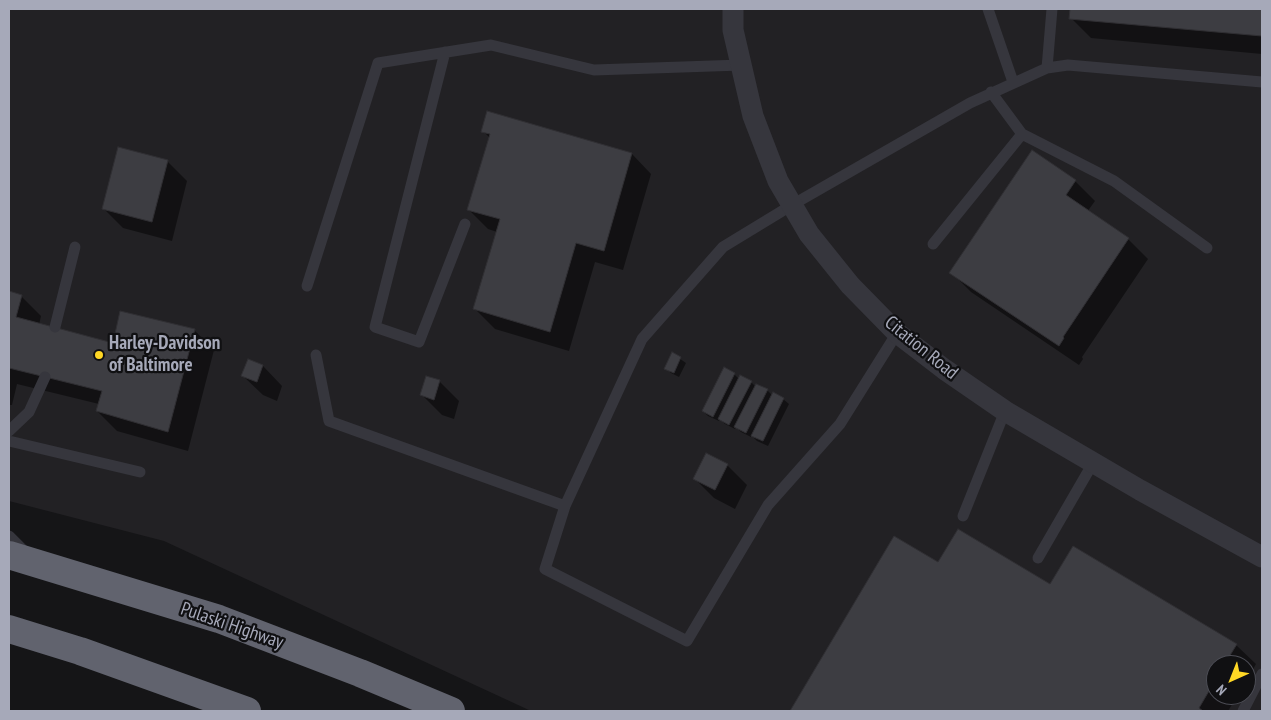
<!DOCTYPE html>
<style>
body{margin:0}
#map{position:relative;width:1271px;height:720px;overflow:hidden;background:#151517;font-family:"PT Sans Narrow",sans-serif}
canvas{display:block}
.frame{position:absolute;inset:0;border:10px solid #a6a9b9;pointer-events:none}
.north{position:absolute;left:1206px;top:655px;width:50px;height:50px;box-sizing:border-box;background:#101012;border:1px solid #4c4d55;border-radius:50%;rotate:224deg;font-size:14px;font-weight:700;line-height:20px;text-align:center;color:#a6a9b9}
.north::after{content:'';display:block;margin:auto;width:18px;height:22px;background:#ffd725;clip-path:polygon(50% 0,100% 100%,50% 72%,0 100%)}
</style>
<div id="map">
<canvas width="1271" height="720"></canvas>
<div class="frame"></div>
<div class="north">N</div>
</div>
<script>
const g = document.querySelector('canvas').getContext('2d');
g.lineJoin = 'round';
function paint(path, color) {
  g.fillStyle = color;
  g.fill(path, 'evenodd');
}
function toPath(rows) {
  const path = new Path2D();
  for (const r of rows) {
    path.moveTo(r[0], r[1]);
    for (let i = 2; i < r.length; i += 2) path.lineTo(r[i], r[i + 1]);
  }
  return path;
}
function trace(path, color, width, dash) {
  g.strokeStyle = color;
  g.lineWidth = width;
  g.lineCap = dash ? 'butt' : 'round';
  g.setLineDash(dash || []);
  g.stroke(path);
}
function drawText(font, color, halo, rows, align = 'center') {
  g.font = font + ' "PT Sans Narrow",sans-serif';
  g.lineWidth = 4.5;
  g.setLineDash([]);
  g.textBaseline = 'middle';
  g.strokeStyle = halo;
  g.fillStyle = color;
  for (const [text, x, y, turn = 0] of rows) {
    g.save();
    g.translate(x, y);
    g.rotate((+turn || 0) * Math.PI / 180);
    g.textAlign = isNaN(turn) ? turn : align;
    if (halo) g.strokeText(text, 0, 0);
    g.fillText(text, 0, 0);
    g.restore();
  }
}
const built = toPath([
 [9,9,1262,9,1262,711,531,711,164,541,9,501],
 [1216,665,1246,665,1246,695,1216,695]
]);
const shadow = toPath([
 [1072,9,1262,9,1262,54,1091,38,1071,18],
 [483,131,632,154,651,174,623,270,595,262,569,351,495,329,475,309,497,232,488,229,468,209,490,138],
 [167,161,187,181,172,241,123,228,103,208],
 [1075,181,1095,201,1087,212,1128,239,1148,259,1082,357,1083,359,1079,365,971,292,951,272],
 [9,293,21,296,41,316,39,325,114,344,194,330,214,350,188,451,117,431,97,411,99,404,17,384,12,405,9,405],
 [673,354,686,363,679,377,671,373,666,368],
 [263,366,282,386,277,401,263,395,243,376],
 [724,369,734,374,739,379,751,382,756,387,757,385,767,390,772,395,783,399,789,404,768,446,757,441,752,436,751,437,741,432,736,427,735,429,725,424,720,419,719,421,708,416,703,411],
 [427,378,440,382,459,401,454,419,442,415,422,395],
 [727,465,747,485,735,509,714,498,694,478],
 [895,537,939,564,1051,586,1236,645,1256,664,1246,682,1246,665,1216,665,1216,695,1238,695,1228,711,792,711]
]);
const building = toPath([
 [1070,9,1262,9,1262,36,1069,19,1070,9],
 [487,111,632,153,604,251,576,243,550,332,473,309,500,219,467,210,490,134,481,132,487,111],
 [118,147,168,160,152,222,102,209,118,147],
 [1032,150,1076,180,1066,195,1129,238,1063,337,1064,338,1059,346,949,273,1032,150],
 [9,291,22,295,16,317,113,343,120,311,195,329,168,432,96,411,102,391,9,368,9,291],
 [672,352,681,357,674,373,664,369,672,352],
 [248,359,263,365,257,382,241,376,248,359],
 [724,367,735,373,713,417,702,411,724,367],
 [740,375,752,381,729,425,718,419,740,375],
 [426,376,440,380,434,400,420,395,426,376],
 [756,384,768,389,746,433,734,427,756,384],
 [773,392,784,398,763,441,751,436,773,392],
 [706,453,728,464,715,490,693,479,706,453],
 [958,529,1050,584,1073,546,1237,644,1224,665,1216,665,1216,679,1199,708,1203,711,790,711,894,536,938,562,958,529]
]);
const lane = toPath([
 [988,9,1013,82],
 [445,52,375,327,419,342,465,224],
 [1047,68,1052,9],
 [1022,134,1114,181,1207,248],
 [933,244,1022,134,991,92],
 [307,286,378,63,491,45,594,70,741,65],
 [55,327,75,247],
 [316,355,329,421,565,506,642,339,723,247,792,205,970,103,1047,68,1068,65,1262,82],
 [9,431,29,412,45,377],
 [9,441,140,472],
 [565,506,545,569,687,641,768,505,840,424,897,333],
 [963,516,1005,411],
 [9,536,25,552],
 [1038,558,1093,463],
 [1243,711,1262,674]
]);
const street = toPath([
 [733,9,733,30,753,116,778,181,809,234,850,285,897,333,944,369,1005,411,1140,490,1262,557]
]);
const highway = toPath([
 [9,555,219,619,360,673,451,711],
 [9,629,80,651,247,711]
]);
const markers = [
 [99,355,5,"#ffd725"]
];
const poiNames = [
 ["Harley-Davidson",109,344],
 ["of Baltimore",109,366]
];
const streetNames = [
 ["Citation Road",921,348,39],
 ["Pulaski Highway",232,626,19]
];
paint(built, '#222124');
paint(shadow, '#0007');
paint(building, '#3d3d42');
trace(building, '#302f33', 1);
trace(lane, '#36363d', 11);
trace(street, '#36363d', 21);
trace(highway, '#61636e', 28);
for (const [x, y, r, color] of markers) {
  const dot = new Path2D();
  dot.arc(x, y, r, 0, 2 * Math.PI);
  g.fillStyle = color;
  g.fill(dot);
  trace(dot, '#101012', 2);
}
drawText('bold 19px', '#a6a9b9', '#101012', poiNames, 'left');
drawText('19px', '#a6a9b9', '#101012', streetNames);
</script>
